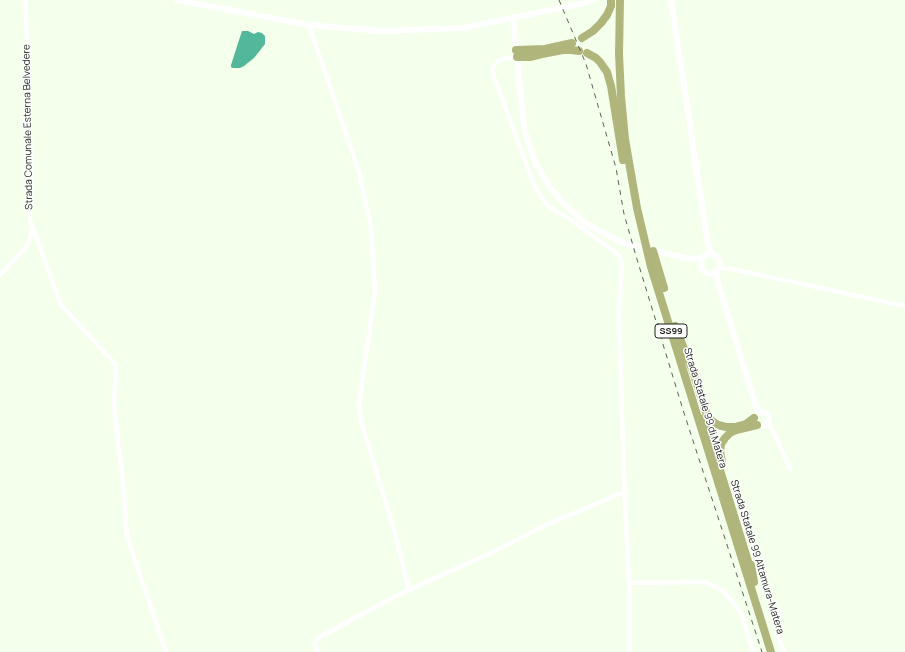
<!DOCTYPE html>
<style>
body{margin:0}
canvas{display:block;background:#f4ffec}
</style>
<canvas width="905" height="652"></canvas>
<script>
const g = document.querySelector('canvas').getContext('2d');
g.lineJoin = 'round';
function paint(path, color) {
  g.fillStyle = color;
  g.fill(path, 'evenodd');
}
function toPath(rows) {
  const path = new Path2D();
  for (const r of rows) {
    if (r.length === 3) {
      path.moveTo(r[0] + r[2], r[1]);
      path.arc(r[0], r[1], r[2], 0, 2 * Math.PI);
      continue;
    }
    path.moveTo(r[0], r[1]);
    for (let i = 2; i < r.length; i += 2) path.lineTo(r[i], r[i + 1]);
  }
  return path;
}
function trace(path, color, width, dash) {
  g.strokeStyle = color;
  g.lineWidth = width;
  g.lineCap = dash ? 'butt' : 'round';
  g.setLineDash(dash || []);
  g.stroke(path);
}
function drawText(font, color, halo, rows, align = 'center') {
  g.font = font + ' Manrope,sans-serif';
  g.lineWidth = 3;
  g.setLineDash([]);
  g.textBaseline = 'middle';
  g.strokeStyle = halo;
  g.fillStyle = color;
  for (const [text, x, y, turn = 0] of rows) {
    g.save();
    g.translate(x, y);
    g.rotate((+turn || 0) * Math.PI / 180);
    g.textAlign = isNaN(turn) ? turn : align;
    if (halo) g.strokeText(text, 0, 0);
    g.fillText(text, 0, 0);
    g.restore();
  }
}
const water = toPath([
 [242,31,248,31,254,34,258,32,262,33,265,36,265,44,254,58,244,66,240,68,233,68,231,67,231,65,240,37]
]);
const minor = toPath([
 [25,0,28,56,27,190,30,220,61,305,116,365,114,407,123,482,127,536,166,652],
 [309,25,359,172,371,227,375,291,359,405,361,421,395,533,409,590],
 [517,57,506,58,498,61,495,64,493,68,493,74,534,185,546,204,556,212,564,215,619,255,622,263,619,314,625,507,629,583,629,652],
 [719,268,732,269,905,306],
 [0,275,26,247,31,236,31,228],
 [768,423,774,433,790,469],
 [629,583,705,582,723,591,736,606,742,615,753,652],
 [780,612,776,618,777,631,784,652],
 [317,652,315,643,318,638,392,598,457,568,489,554,546,525,624,492]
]);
const tertiary = toPath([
 [177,0,309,25,381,31,463,28,585,3,593,0],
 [671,0,708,245,713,255],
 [513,18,524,127,529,145,536,164,549,186,564,204,575,214,585,223,617,240,627,244,690,259,702,258,705,255,710,254,717,257,720,264,719,268,717,271,718,283,758,412],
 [702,258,701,261,701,267,704,272,710,274,717,271],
 [762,419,7]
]);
const trunk = toPath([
 [620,0,619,54,621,96,625,139,637,208,651,267,771,652],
 [582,38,593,31,601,23,607,15,611,6,611,0],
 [516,50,545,49,572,43],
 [587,53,596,58,600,62,607,72,611,86,623,160],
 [517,57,530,57,542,54,563,50,571,50,579,51],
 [653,251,664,288],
 [675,326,692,369,707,415,712,421,718,425,726,427,735,427,746,424,754,418],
 [704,418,751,571],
 [722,462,720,451,721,444,725,438,730,433,736,430,757,425],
 [751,565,754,582]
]);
const rail = toPath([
 [559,0,586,64,616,168,624,214,636,256,684,413,762,652]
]);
const shields = [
 [671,331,32]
];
const shieldNames = [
 ["SS99",671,331]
];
const streetNames = [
 ["Strada Comunale Esterna Belvedere",28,127,-91],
 ["Strada Statale 99 di Matera",705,408,73],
 ["Strada Statale 99 Altamura-Matera",757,557,73]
];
paint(water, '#53b79b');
trace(minor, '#fff', 4.5);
trace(tertiary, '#fff', 6);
trace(trunk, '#b0b67b', 8);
trace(rail, '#5b6157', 1, [5, 5]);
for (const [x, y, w] of shields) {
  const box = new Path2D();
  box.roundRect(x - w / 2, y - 7, w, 14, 3);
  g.fillStyle = '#fff';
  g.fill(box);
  trace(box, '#1c201a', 1);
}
drawText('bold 9px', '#1c201a', null, shieldNames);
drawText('10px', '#1c201a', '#fff', streetNames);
</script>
